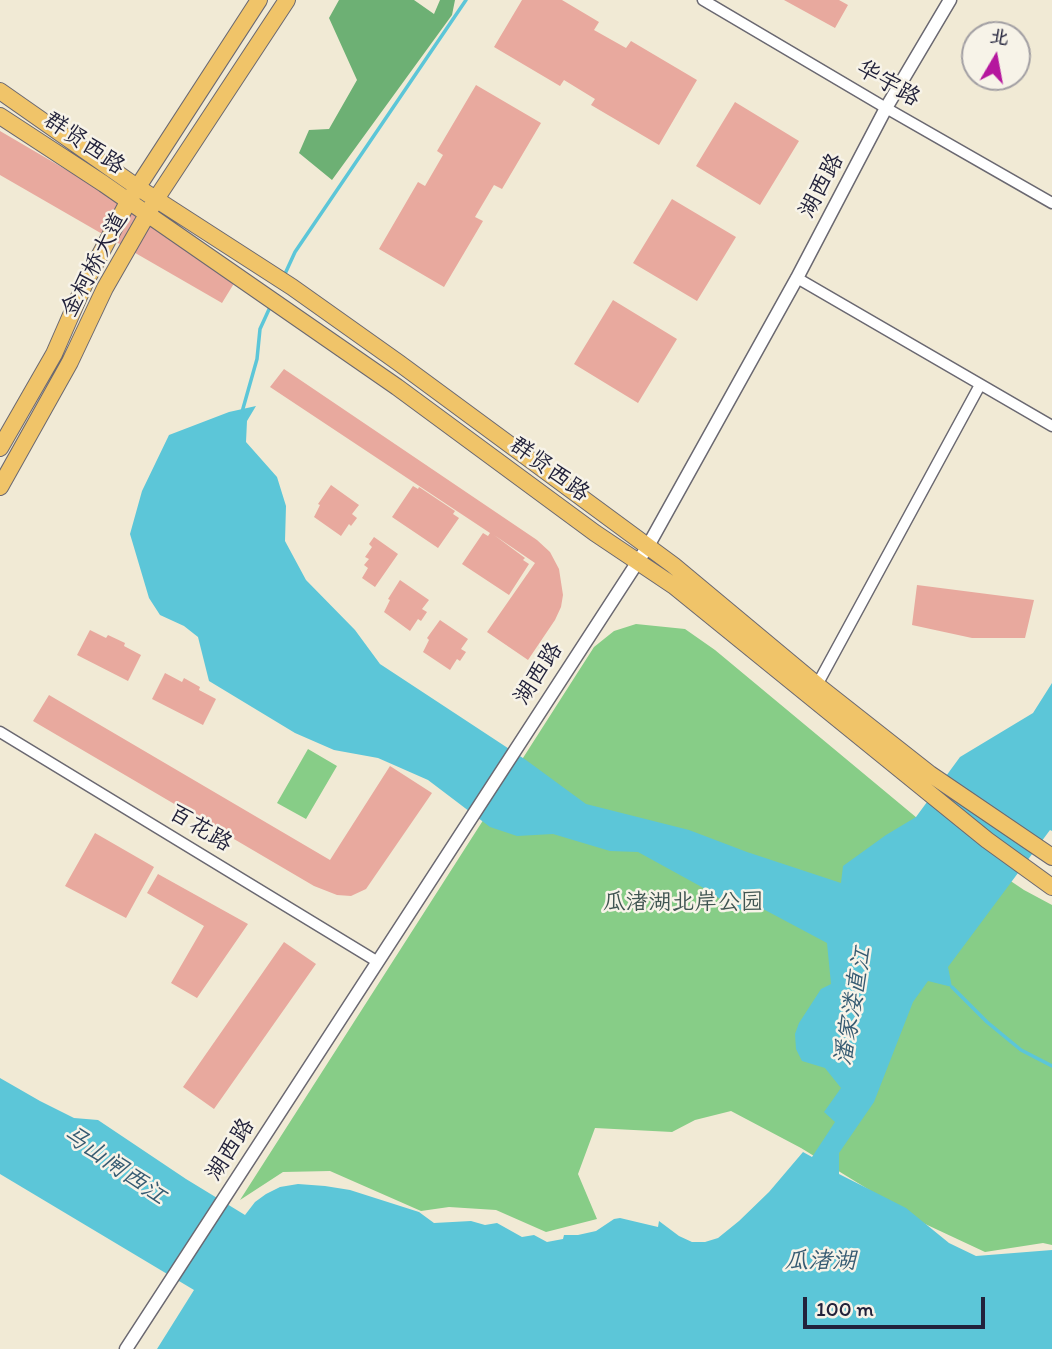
<!DOCTYPE html>
<meta charset="utf-8">
<style>
body{margin:0}
#map{position:relative;width:1052px;height:1349px;overflow:hidden;background:#f1ead5;font-family:Itim,"LXGW WenKai TC",sans-serif}
canvas{display:block}
.north{position:absolute;left:961px;top:21px;width:70px;height:70px;box-sizing:border-box;background:#f7f3e8;border:2px solid #a29fa3;border-radius:50%;rotate:10deg;font-size:19px;font-weight:700;line-height:28px;text-align:center;color:#22223b}
.north::after{content:'';display:block;margin:auto;width:24px;height:32px;background:#b5179e;clip-path:polygon(50% 0,100% 100%,50% 72%,0 100%)}
.scale{position:absolute;left:803px;top:1297px;width:182px;height:32px;box-sizing:border-box;border:4px solid #22223b;border-top:0;padding-left:9px;font-size:21px;line-height:24px;white-space:nowrap;color:#22223b;-webkit-text-stroke:5px #f7f3e8;paint-order:stroke}
</style>
<div id="map">
<canvas width="1052" height="1349"></canvas>
<div class="north">北</div>
<div class="scale">100 m</div>
</div>
<script>
const g = document.querySelector('canvas').getContext('2d');
g.lineJoin = 'round';
function paint(path, color) {
  g.fillStyle = color;
  g.fill(path, 'evenodd');
}
function toPath(rows) {
  const path = new Path2D();
  for (const r of rows) {
    path.moveTo(r[0], r[1]);
    for (let i = 2; i < r.length; i += 2) path.lineTo(r[i], r[i + 1]);
  }
  return path;
}
function trace(path, color, width, dash) {
  g.strokeStyle = color;
  g.lineWidth = width;
  g.lineCap = dash ? 'butt' : 'round';
  g.setLineDash(dash || []);
  g.stroke(path);
}
function drawText(font, color, halo, rows, align = 'center') {
  g.font = font + ' Itim,"LXGW WenKai TC",sans-serif';
  g.lineWidth = 5;
  g.setLineDash([]);
  g.textBaseline = 'middle';
  g.strokeStyle = halo;
  g.fillStyle = color;
  for (const [text, x, y, turn = 0] of rows) {
    g.save();
    g.translate(x, y);
    g.rotate((+turn || 0) * Math.PI / 180);
    g.textAlign = isNaN(turn) ? turn : align;
    if (halo) g.strokeText(text, 0, 0);
    g.fillText(text, 0, 0);
    g.restore();
  }
}
const green = toPath([
 [636,624,685,629,715,650,917,818,1024,890,1052,905,1052,1245,1043,1243,985,1252,923,1223,801,1148,731,1111,695,1120,672,1132,595,1128,578,1174,597,1219,546,1232,496,1210,449,1207,421,1211,330,1171,283,1172,240,1200,594,647,614,631],
 [308,749,337,766,306,819,277,803]
]);
const forest = toPath([
 [339,0,414,0,434,14,440,0,455,0,452,15,332,180,299,153,309,130,329,129,357,80,329,18]
]);
const water = toPath([
 [256,406,247,421,246,442,277,477,286,506,285,541,306,580,355,630,380,664,526,760,586,804,689,830,747,852,841,883,843,866,886,835,916,817,960,757,1033,713,1052,683,1052,831,1050,830,948,967,952,987,928,981,913,1002,874,1102,839,1153,839,1174,906,1208,949,1243,976,1256,1052,1250,1052,1349,157,1349,194,1290,0,1174,0,1078,40,1101,74,1118,98,1120,186,1179,245,1215,255,1202,266,1194,280,1187,298,1184,325,1186,350,1190,419,1212,434,1223,471,1221,485,1225,497,1223,522,1237,534,1235,547,1242,563,1239,564,1235,578,1235,596,1231,614,1219,620,1218,658,1227,659,1221,679,1236,692,1242,705,1242,718,1238,739,1221,769,1192,803,1152,812,1157,835,1122,824,1112,841,1088,825,1068,802,1061,796,1049,795,1034,799,1023,821,989,831,984,827,943,765,910,735,910,709,891,638,852,610,851,553,834,517,836,490,827,428,780,378,758,334,750,295,733,209,681,198,637,184,626,160,615,149,598,130,534,142,491,169,435,229,412]
]);
const stream = toPath([
 [284,276,295,252,466,0],
 [242,412,257,359,260,329,271,305],
 [952,987,987,1022,1021,1050,1052,1066]
]);
const building = toPath([
 [522,0,562,0,599,22,594,30,626,48,631,41,697,80,659,145,591,105,595,99,564,80,560,86,494,47],
 [784,0,839,0,848,5,835,28],
 [476,85,541,123,502,189,494,185,475,217,483,221,444,287,379,249,418,182,425,186,443,155,437,151],
 [735,102,799,141,760,205,696,166],
 [0,131,241,272,222,303,0,175],
 [672,199,736,237,697,301,633,263],
 [613,300,677,339,638,403,574,364],
 [284,369,537,540,550,552,559,569,563,595,561,607,555,620,528,660,487,632,535,563,494,535,525,558,523,560,529,564,509,595,462,564,483,533,488,536,490,533,270,387],
 [331,485,359,505,352,514,357,518,351,526,349,524,341,536,314,517,320,505,318,504],
 [413,486,418,489,419,487,455,511,453,514,459,518,438,548,392,517],
 [374,537,398,554,375,587,362,578,368,568,364,565,369,559,365,557,372,547,369,544],
 [400,580,429,600,422,609,427,612,421,621,418,619,410,631,384,612,390,600,388,599],
 [917,585,1034,600,1025,638,972,638,912,625],
 [440,620,468,639,461,649,466,652,460,661,457,659,450,670,423,652,429,640,427,638],
 [90,630,106,638,108,635,125,643,124,646,141,655,128,681,77,655],
 [165,673,182,682,184,678,200,687,199,690,216,699,203,725,152,699],
 [49,695,330,860,390,766,432,793,366,889,351,896,337,895,314,886,33,721],
 [95,833,154,867,126,918,65,886],
 [158,874,248,924,197,998,171,983,204,926,147,893],
 [284,942,316,964,214,1109,183,1087]
]);
const minor = toPath([
 [703,0,886,108,1052,203],
 [797,278,1052,426],
 [817,685,980,385],
 [0,732,378,962]
]);
const tertiary = toPath([
 [126,1349,648,546,797,278,886,108,950,0]
]);
const primary = toPath([
 [0,91,137,187,292,287,399,363,673,565,817,685,930,774,1052,857],
 [0,116,104,184,397,387,595,533,674,586,987,840,1052,887],
 [0,448,54,354,85,283,128,202,259,0],
 [0,487,70,362,105,288,156,199,287,0]
]);
const streetNames = [
 ["华宇路",888,84,30],
 ["群贤西路",84,144,34],
 ["湖西路",822,186,-62],
 ["金柯桥大道",95,265,-62],
 ["群贤西路",549,470,36],
 ["湖西路",539,674,-57],
 ["百花路",200,829,31],
 ["湖西路",231,1150,-57]
];
const parkNames = [
 ["瓜渚湖北岸公园",683,903]
];
const waterNames = [
 ["潘家溇直江",854,1006,-80],
 ["马山闸西江",114,1166,35],
 ["瓜渚湖",820,1262]
];
paint(green, '#87cd87');
paint(forest, '#6db074');
paint(water, '#5cc6d8');
trace(stream, '#5cc6d8', 3.5);
paint(building, '#e8a99e');
trace(minor, '#6a6871', 13);
trace(tertiary, '#6a6871', 15);
trace(primary, '#6a6871', 18);
trace(minor, '#fff', 10);
trace(tertiary, '#fff', 12);
trace(primary, '#f0c469', 16);
drawText('23px', '#22223b', '#f7f3e8', streetNames);
drawText('23px', '#405552', '#f7f3e8', parkNames);
drawText('italic 24px', '#365b72', '#f7f3e8', waterNames);
</script>
